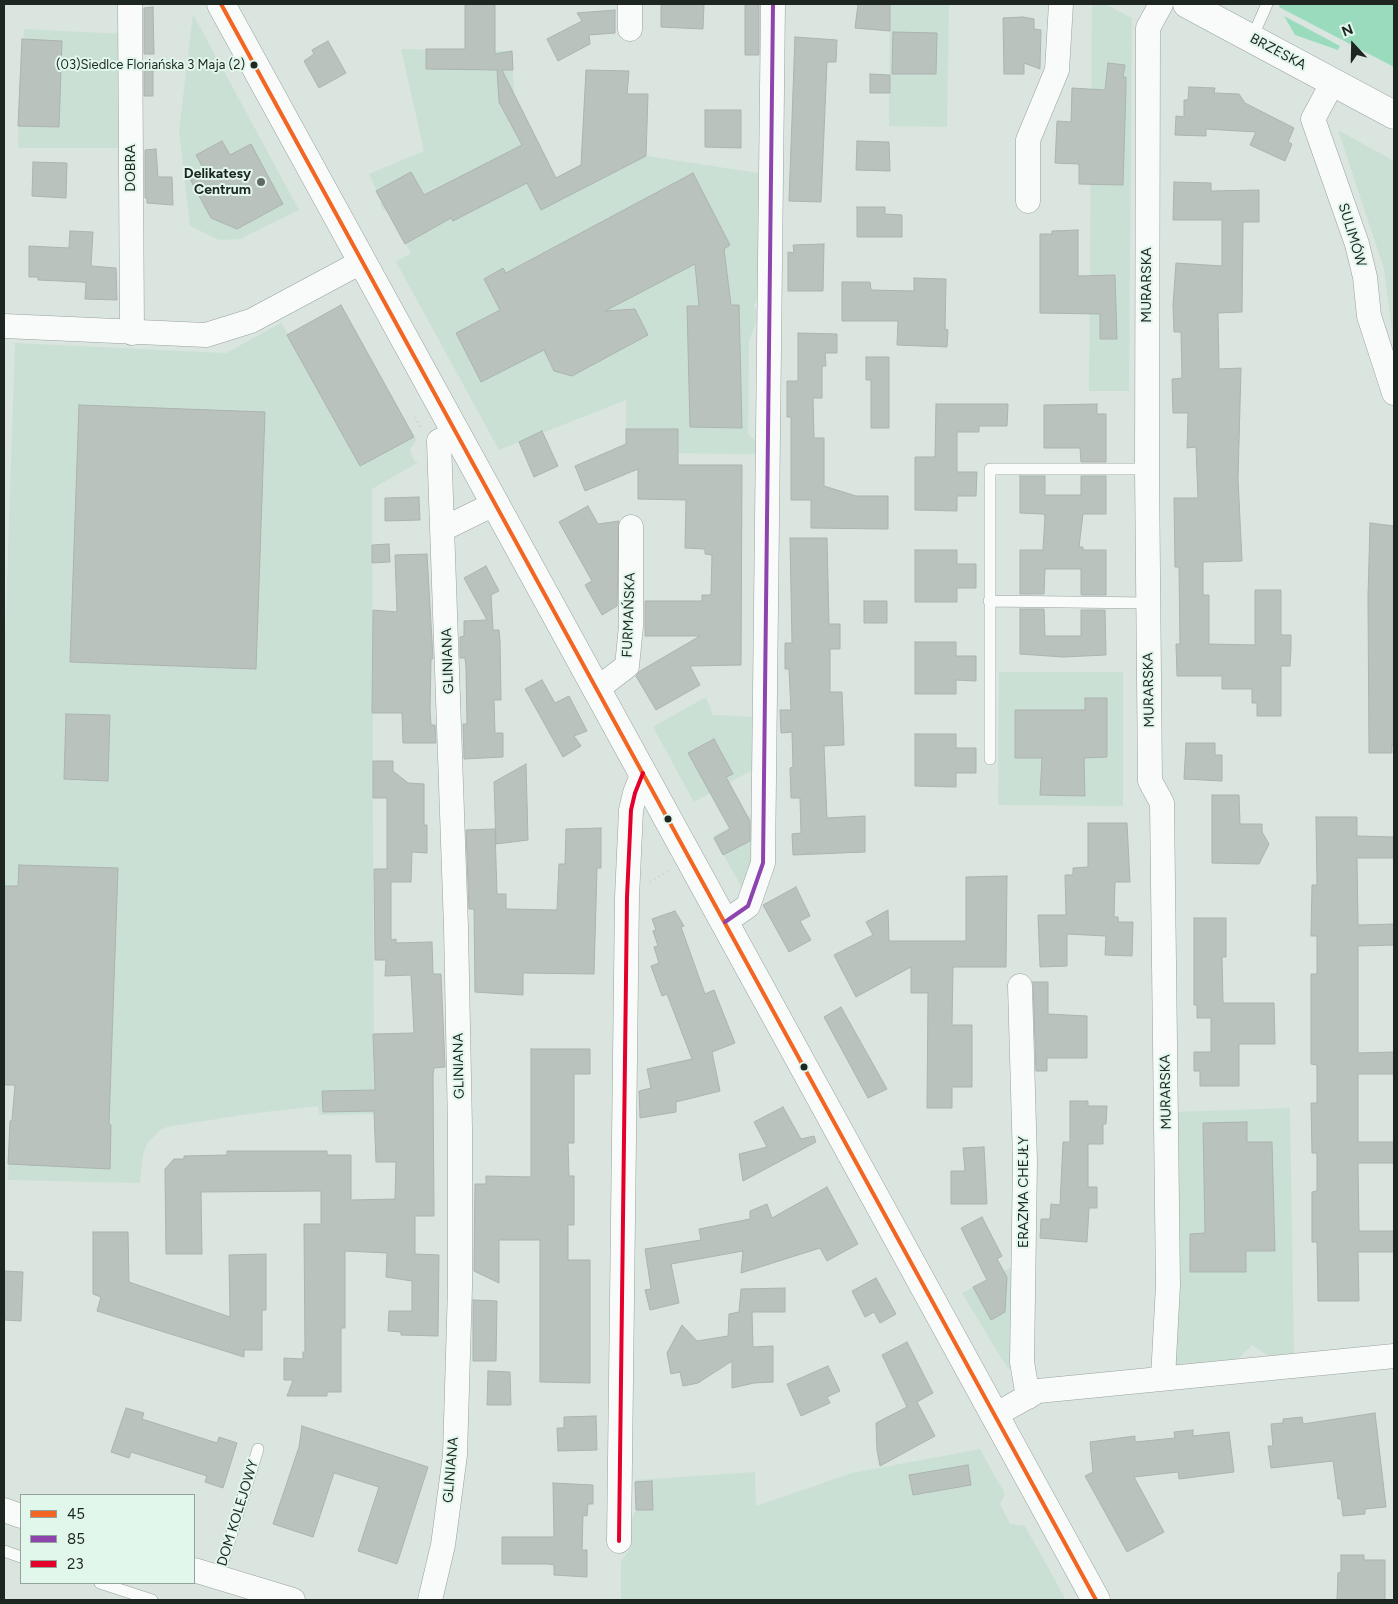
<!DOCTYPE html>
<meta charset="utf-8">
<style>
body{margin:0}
#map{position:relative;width:1398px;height:1604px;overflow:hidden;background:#dae5df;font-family:Figtree,sans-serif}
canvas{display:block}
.frame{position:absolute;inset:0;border:5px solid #1e2622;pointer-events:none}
.legend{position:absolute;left:20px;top:1494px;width:175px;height:90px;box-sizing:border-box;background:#e2f7eb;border:1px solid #94a39b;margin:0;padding:6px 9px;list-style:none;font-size:15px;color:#1e2622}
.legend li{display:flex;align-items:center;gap:10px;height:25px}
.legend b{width:25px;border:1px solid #94a39b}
.north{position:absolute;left:1328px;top:20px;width:50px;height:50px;-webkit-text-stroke:4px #e2f7eb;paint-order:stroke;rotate:339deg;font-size:14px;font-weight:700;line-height:20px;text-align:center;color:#1e2622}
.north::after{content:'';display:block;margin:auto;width:18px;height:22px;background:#1e2622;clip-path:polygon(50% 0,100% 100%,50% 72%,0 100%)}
</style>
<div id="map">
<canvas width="1398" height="1604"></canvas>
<div class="frame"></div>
<ul class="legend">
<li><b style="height:6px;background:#f26522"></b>45</li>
<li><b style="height:6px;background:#8e44ad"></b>85</li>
<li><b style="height:6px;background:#e4002b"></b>23</li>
</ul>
<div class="north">N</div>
</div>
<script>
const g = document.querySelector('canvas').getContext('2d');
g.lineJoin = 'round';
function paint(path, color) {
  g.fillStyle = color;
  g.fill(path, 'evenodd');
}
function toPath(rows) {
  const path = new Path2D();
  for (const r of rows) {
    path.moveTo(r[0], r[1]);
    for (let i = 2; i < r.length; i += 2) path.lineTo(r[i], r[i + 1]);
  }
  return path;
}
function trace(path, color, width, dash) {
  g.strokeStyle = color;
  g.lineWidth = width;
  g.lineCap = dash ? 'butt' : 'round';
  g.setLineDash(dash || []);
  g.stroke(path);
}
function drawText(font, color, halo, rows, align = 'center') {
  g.font = font + ' Figtree,sans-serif';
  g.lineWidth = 4;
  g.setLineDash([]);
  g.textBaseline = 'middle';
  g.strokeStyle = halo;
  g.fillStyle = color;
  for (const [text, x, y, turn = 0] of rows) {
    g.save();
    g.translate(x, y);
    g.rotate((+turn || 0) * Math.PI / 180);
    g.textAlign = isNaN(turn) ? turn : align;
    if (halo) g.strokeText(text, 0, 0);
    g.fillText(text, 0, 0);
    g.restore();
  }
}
const built = toPath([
 [890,4,949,4,947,127,889,126],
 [1092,4,1105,4,1132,18,1129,391,1089,391],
 [193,14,299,210,240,239,219,240,190,226,179,131],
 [24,29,125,34,125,148,18,148,19,89],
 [401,49,512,51,514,94,556,177,608,150,758,173,758,299,754,306,757,310,757,320,749,341,748,433,756,442,755,454,626,453,626,400,499,450,396,262,411,253,386,209,383,210,380,204,382,202,369,174,424,151],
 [1338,130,1394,161,1394,346,1384,269],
 [341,305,416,440,410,450,415,462,419,462,372,489,374,1114,319,1115,318,1106,248,1114,167,1127,160,1130,148,1142,143,1154,140,1183,8,1180,10,1121,12,1120,15,1085,4,1085,4,670,15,343,226,353,281,323,288,334],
 [999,672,1123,672,1123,806,998,805],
 [706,697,713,715,757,717,756,768,694,802,653,727],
 [756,812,756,858,745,893,713,836],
 [1290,1108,1294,1355,1270,1357,1252,1345,1237,1360,1170,1367,1172,1112],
 [1019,1263,1017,1364,1008,1369,962,1293],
 [980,1449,1005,1494,1000,1504,1010,1524,1025,1526,1066,1600,621,1600,621,1561,631,1548,629,1524,636,1510,635,1480,755,1472,756,1506,852,1473]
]);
const green = toPath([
 [1280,4,1394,4,1394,67,1279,7],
 [1284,16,1340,46,1338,50,1295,35]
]);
const building = toPath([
 [465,4,495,4,495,54,512,51,513,70,502,70,556,178,581,165,586,70,629,71,627,94,648,94,646,156,541,210,527,183,453,221,451,218,405,244,376,191,411,172,424,195,522,145,499,102,497,70,426,69,426,49,465,49,465,4],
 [661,4,704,4,703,29,661,27,661,4],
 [745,4,759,4,759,55,745,55,745,4],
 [858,4,890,4,890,31,855,28,858,4],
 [153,7,154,54,144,54,144,8,153,7],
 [615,10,615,33,589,35,590,44,558,61,547,39,582,21,577,13,615,10],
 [1023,17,1034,19,1034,29,1041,30,1040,69,1024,63,1024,74,1004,74,1003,18,1023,17],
 [893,32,937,33,936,74,892,74,893,32],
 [795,37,837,40,836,62,827,62,821,202,789,201,795,37],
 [22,39,62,41,59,127,18,126,22,39],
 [328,41,346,73,319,88,304,61,314,54,312,50,328,41],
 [1108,63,1125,65,1123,77,1126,77,1126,88,1123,185,1079,184,1079,164,1055,163,1057,121,1071,122,1072,88,1105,90,1108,63],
 [144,68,153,68,153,96,144,96,144,68],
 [870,74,890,75,890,93,870,93,870,74],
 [1189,87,1215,88,1214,93,1239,94,1245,103,1294,128,1288,142,1292,144,1285,161,1250,145,1256,132,1206,129,1206,136,1175,135,1176,116,1184,117,1184,100,1188,100,1189,87],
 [705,110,741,110,741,148,705,147,705,110],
 [222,141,230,155,251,144,283,204,237,229,211,218,189,177,208,177,196,155,222,141],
 [857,141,889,142,890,171,856,170,857,141],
 [156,149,158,177,172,177,173,205,147,203,147,198,145,198,145,150,156,149],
 [33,162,67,163,66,198,32,196,33,162],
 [693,173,730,245,724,249,731,305,739,305,742,428,690,427,687,306,699,306,695,264,605,311,635,309,648,335,572,376,554,371,544,350,481,382,456,333,500,310,484,279,503,268,506,273,693,173],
 [1174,182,1211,183,1211,191,1259,190,1259,222,1243,222,1242,312,1218,313,1219,369,1241,368,1238,479,1242,561,1203,562,1203,595,1209,595,1209,644,1255,645,1255,590,1281,590,1281,635,1291,635,1291,649,1290,666,1281,666,1281,716,1257,716,1257,703,1252,703,1252,689,1222,689,1222,676,1177,676,1176,644,1180,644,1179,567,1175,567,1174,498,1198,498,1196,447,1187,448,1188,413,1173,413,1172,379,1182,378,1181,332,1174,332,1173,305,1176,263,1222,266,1222,220,1173,220,1174,182],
 [857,207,885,207,885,214,902,215,902,237,857,237,857,207],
 [1078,230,1078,276,1115,275,1117,339,1100,339,1100,314,1040,313,1040,234,1052,234,1052,231,1078,230],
 [70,231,93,232,91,266,116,268,117,300,85,299,86,283,82,282,38,280,38,277,29,277,29,246,69,248,70,231],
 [824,244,823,291,788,291,788,252,794,253,793,245,824,244],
 [914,278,946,279,945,329,948,330,947,347,897,345,898,321,842,321,842,282,870,282,871,290,914,291,914,278],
 [341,305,414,437,360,466,287,335,341,305],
 [798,333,837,334,837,353,825,353,826,366,822,366,822,398,813,398,814,438,824,438,824,486,856,496,888,496,888,529,811,528,811,500,791,500,791,417,787,417,787,381,798,381,798,333],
 [866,357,889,357,889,428,871,428,871,380,866,380,866,357],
 [936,404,1008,404,1007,426,979,426,979,432,957,432,957,472,977,472,976,496,957,496,957,511,915,510,915,457,935,457,936,404],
 [1097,404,1097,414,1106,414,1106,462,1081,462,1080,448,1044,448,1044,405,1097,404],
 [79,405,265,412,256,669,70,662,79,405],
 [626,429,678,429,678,465,742,465,741,665,690,666,700,685,656,710,636,676,640,671,700,636,645,636,645,601,702,601,702,595,711,595,712,555,705,554,705,549,685,548,686,500,638,499,638,469,585,491,575,466,626,444,626,429],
 [542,431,558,466,534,477,519,442,542,431],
 [1020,476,1045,476,1045,495,1081,495,1081,476,1106,476,1106,514,1083,514,1079,547,1083,547,1083,550,1106,550,1106,595,1081,595,1081,569,1045,569,1044,594,1020,594,1020,550,1043,550,1045,516,1043,514,1020,513,1020,476],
 [419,497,420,520,385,521,385,498,419,497],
 [588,506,598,524,619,521,617,606,602,615,585,585,592,581,559,522,588,506],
 [1370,523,1394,526,1394,746,1392,745,1392,753,1369,753,1368,597,1370,523],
 [790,538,827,538,829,624,840,624,840,649,830,649,830,692,842,692,844,745,824,746,827,818,865,816,865,852,793,855,792,834,801,833,800,798,791,798,790,768,793,767,792,732,781,733,780,710,791,710,789,669,785,669,785,643,792,643,790,538],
 [389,544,390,562,372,563,372,545,389,544],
 [915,550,957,550,957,564,976,564,976,588,957,588,957,602,915,602,915,550],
 [427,554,433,659,431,659,430,710,431,725,435,725,436,743,403,743,402,713,372,713,373,610,397,612,395,555,427,554],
 [486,566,499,591,491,595,493,630,499,630,500,641,501,700,494,700,495,733,503,733,503,757,464,759,463,724,467,724,466,667,465,658,460,658,460,637,464,636,464,621,487,620,464,578,486,566],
 [864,601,887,601,887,623,864,623,864,601],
 [1020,609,1044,609,1045,636,1081,636,1081,610,1105,610,1106,655,1063,657,1020,654,1020,609],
 [915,642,956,642,956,656,976,656,976,681,956,680,956,694,915,694,915,642],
 [542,680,555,703,569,696,587,731,574,736,581,746,563,757,525,689,542,680],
 [1085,698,1107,698,1107,757,1084,758,1085,796,1040,795,1042,758,1015,758,1015,710,1085,710,1085,698],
 [66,714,110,715,108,781,64,779,66,714],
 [915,734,956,734,956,748,976,748,976,773,956,773,956,787,915,786,915,734],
 [714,739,733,774,726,777,750,821,750,841,723,855,714,838,730,829,688,753,714,739],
 [1186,743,1215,743,1215,755,1222,755,1222,781,1184,779,1186,743],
 [373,761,393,761,393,771,408,783,424,784,424,825,427,825,427,853,412,852,411,882,391,882,391,940,396,939,396,943,432,942,433,974,441,974,445,1067,434,1068,433,1075,434,1216,415,1216,415,1254,439,1255,438,1336,401,1335,401,1332,388,1331,389,1311,412,1311,412,1281,386,1277,387,1253,345,1251,345,1328,341,1328,341,1392,327,1392,327,1396,287,1396,293,1380,284,1380,284,1358,303,1359,303,1352,305,1352,304,1224,321,1224,321,1191,201,1192,202,1254,166,1254,165,1169,174,1159,184,1159,184,1156,227,1155,227,1151,327,1151,327,1155,351,1155,351,1200,395,1199,396,1162,376,1162,374,1111,323,1112,322,1091,375,1090,373,1034,414,1033,411,975,385,976,386,960,375,960,374,869,387,869,387,798,373,798,373,761],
 [526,764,528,840,496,844,494,782,526,764],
 [1212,795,1239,795,1240,824,1262,824,1262,832,1269,844,1259,864,1212,863,1212,795],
 [1316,817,1357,817,1357,836,1394,837,1394,858,1357,858,1358,925,1394,924,1394,945,1358,946,1358,1053,1394,1052,1394,1074,1358,1074,1358,1142,1394,1142,1394,1163,1358,1163,1359,1231,1394,1231,1394,1252,1358,1252,1359,1301,1318,1301,1317,1242,1312,1242,1312,1192,1317,1191,1317,1153,1312,1153,1311,1103,1317,1103,1317,1065,1311,1064,1311,974,1317,974,1317,936,1311,936,1312,885,1317,885,1316,817],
 [1088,823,1127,823,1130,882,1115,882,1114,917,1118,917,1118,922,1133,922,1132,956,1105,955,1106,936,1067,934,1067,966,1040,967,1038,915,1066,915,1065,875,1073,875,1073,868,1088,867,1088,823],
 [601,828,601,868,597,868,594,974,523,973,523,995,475,992,474,909,469,909,466,830,495,829,497,894,506,894,506,909,557,910,559,864,565,864,566,829,601,828],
 [19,865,118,868,109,1124,111,1125,110,1169,8,1164,10,1121,12,1120,15,1085,4,1085,4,886,18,886,19,865],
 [1007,876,1006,967,953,967,952,1025,972,1025,972,1087,952,1087,952,1108,927,1108,928,993,911,993,911,967,856,997,834,955,873,935,866,922,888,910,889,941,966,941,966,877,1007,876],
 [796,887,810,916,800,921,811,940,789,952,763,905,796,887],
 [675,911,684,926,681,927,705,994,714,990,735,1043,712,1052,720,1091,676,1102,676,1112,640,1118,639,1091,651,1088,647,1069,692,1059,667,994,662,996,651,966,659,963,654,947,658,946,653,931,656,930,652,919,675,911],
 [1194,918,1226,918,1226,957,1222,957,1223,1003,1274,1003,1275,1044,1239,1044,1239,1086,1200,1086,1200,1071,1194,1071,1194,1052,1211,1052,1211,1018,1197,1018,1197,1005,1194,1005,1194,918],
 [1033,982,1048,982,1048,1014,1087,1016,1087,1058,1047,1058,1047,1071,1036,1071,1033,982],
 [841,1007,887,1089,868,1098,824,1017,841,1007],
 [531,1049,590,1049,590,1074,574,1074,574,1143,568,1143,569,1176,574,1176,574,1225,568,1225,568,1260,590,1260,590,1383,540,1382,540,1240,499,1240,499,1283,474,1271,475,1184,486,1184,486,1176,531,1177,531,1049],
 [1070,1101,1088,1101,1088,1106,1107,1106,1106,1124,1103,1124,1103,1144,1088,1144,1088,1187,1097,1187,1097,1208,1089,1208,1087,1242,1040,1238,1041,1219,1050,1219,1051,1204,1060,1205,1063,1142,1070,1142,1070,1101],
 [783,1107,801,1139,814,1136,816,1142,743,1181,739,1154,767,1147,754,1122,783,1107],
 [1247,1122,1247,1142,1272,1142,1275,1251,1246,1251,1246,1272,1190,1272,1190,1234,1205,1233,1203,1123,1247,1122],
 [984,1147,987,1204,951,1204,951,1171,965,1171,963,1148,984,1147],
 [827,1187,858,1244,827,1261,820,1248,741,1273,743,1251,671,1264,679,1303,650,1310,645,1290,651,1289,645,1249,701,1240,699,1229,750,1219,750,1211,767,1204,772,1218,827,1187],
 [982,1217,1002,1256,997,1259,1007,1277,1005,1312,991,1320,973,1287,987,1280,961,1228,982,1217],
 [93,1232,128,1232,129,1282,230,1317,229,1255,266,1254,266,1310,262,1310,262,1350,244,1350,244,1357,97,1311,101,1297,93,1294,93,1232],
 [4,1271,23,1272,21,1321,4,1320,4,1271],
 [876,1278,896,1314,880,1323,874,1312,865,1317,852,1291,876,1278],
 [785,1288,785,1312,752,1312,753,1347,773,1346,773,1382,754,1383,732,1388,732,1361,698,1383,683,1386,680,1372,671,1374,667,1353,682,1325,697,1341,728,1336,729,1314,739,1312,741,1289,785,1288],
 [473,1300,497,1301,496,1361,473,1361,473,1300],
 [907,1342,933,1393,917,1402,935,1436,880,1466,877,1450,876,1423,907,1407,882,1355,907,1342],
 [828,1366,840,1391,827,1397,830,1403,801,1416,787,1384,828,1366],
 [488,1371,510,1372,511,1405,487,1405,488,1371],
 [126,1408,144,1413,142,1419,217,1443,219,1437,237,1443,223,1488,205,1482,207,1476,166,1463,131,1452,129,1458,111,1452,126,1408],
 [1375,1413,1386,1507,1365,1509,1365,1514,1343,1516,1341,1499,1338,1499,1333,1461,1271,1468,1268,1446,1273,1446,1271,1424,1283,1423,1283,1419,1302,1417,1303,1424,1375,1413],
 [596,1416,597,1450,558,1451,557,1428,564,1428,564,1417,596,1416],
 [302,1426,428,1467,397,1564,358,1551,379,1487,334,1473,313,1537,273,1524,299,1447,302,1426],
 [1193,1430,1193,1436,1229,1432,1234,1472,1179,1479,1178,1472,1134,1477,1164,1532,1127,1552,1085,1476,1093,1472,1090,1442,1135,1436,1135,1442,1175,1438,1174,1432,1193,1430],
 [968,1465,971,1485,913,1495,909,1475,968,1465],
 [652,1481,653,1510,636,1510,635,1482,652,1481],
 [553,1483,593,1485,593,1504,588,1504,587,1516,583,1515,582,1550,587,1550,587,1577,554,1575,554,1565,548,1564,502,1564,502,1537,554,1537,553,1483],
 [1341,1555,1364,1555,1364,1560,1385,1560,1385,1600,1337,1600,1338,1573,1341,1572,1341,1555]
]);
const path = toPath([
 [415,417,421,428],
 [650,882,668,871]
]);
const service = toPath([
 [1252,38,1267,4],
 [989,601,1147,603],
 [990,759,990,469,1147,469],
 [4,1551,21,1557],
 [218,1578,258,1449],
 [100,1583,152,1600]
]);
const minor = toPath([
 [130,4,132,333],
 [1161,4,1148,28,1147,469,1150,781,1162,803,1168,1285,1163,1378],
 [630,29,630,4],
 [1333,82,1313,119,1357,244,1365,277,1369,316,1394,393],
 [1028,201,1028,140,1057,70,1061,4],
 [4,326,206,335,251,321,363,261],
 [443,529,494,504],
 [597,689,627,666,631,626,631,527],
 [725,922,748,906,763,863,773,4],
 [1020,986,1025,1161,1022,1362,1028,1397],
 [995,1415,1038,1391,1394,1356],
 [4,1510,21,1516],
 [619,1541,627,897,631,810,635,793,643,773],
 [194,1570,293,1600],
 [430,1600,443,1545,455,1455,460,1287,460,1128,456,927,439,441,456,432]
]);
const tertiary = toPath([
 [221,4,1096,1600],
 [1187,4,1394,115]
]);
const bus1 = toPath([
 [221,4,1096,1600]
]);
const bus2 = toPath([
 [725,922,748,906,763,863,773,4]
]);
const bus3 = toPath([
 [619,1541,627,897,631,810,635,793,643,773]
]);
const markers = [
 [254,65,4.5,"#1e2622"],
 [261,182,5,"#606964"],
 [668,819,4.5,"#1e2622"],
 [804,1067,4.5,"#1e2622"]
];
const busNames = [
 ["(03)Siedlce Floriańska 3 Maja (2)",245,65]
];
const streetNames = [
 ["BRZESKA",1278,52,28],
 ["DOBRA",131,168,-90],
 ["SULIMÓW",1352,235,73],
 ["MURARSKA",1147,285,-90],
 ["FURMAŃSKA",629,615,-88],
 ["GLINIANA",448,661,-92],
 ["MURARSKA",1149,690,-91],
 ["GLINIANA",459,1066,-91],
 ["MURARSKA",1166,1092,-91],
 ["ERAZMA CHEJŁY",1024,1192,-90],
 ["GLINIANA",451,1470,-85],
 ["DOM KOLEJOWY",238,1513,-73]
];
const poiNames = [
 ["Delikatesy",251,174],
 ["Centrum",251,190]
];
paint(built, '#cbe0d4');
paint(green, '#9bdbbd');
paint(building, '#bac2be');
trace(building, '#abb4b0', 1);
trace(service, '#99a29d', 12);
trace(minor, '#99a29d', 25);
trace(tertiary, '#99a29d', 29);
trace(path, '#cfd2d1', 3, [1, 4]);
trace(service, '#f9fbfa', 11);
trace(minor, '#f9fbfa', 24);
trace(tertiary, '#f9fbfa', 28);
trace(bus1, '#f26522', 4);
trace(bus2, '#8e44ad', 4);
trace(bus3, '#e4002b', 4);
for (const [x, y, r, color] of markers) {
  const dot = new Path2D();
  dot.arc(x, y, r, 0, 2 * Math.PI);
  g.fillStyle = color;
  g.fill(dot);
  trace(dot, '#e2f7eb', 2);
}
drawText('13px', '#1e2622', '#e2f7eb', busNames, 'right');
drawText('14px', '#1e2622', '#e2f7eb', streetNames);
drawText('bold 14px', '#1e2622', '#e2f7eb', poiNames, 'right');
</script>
